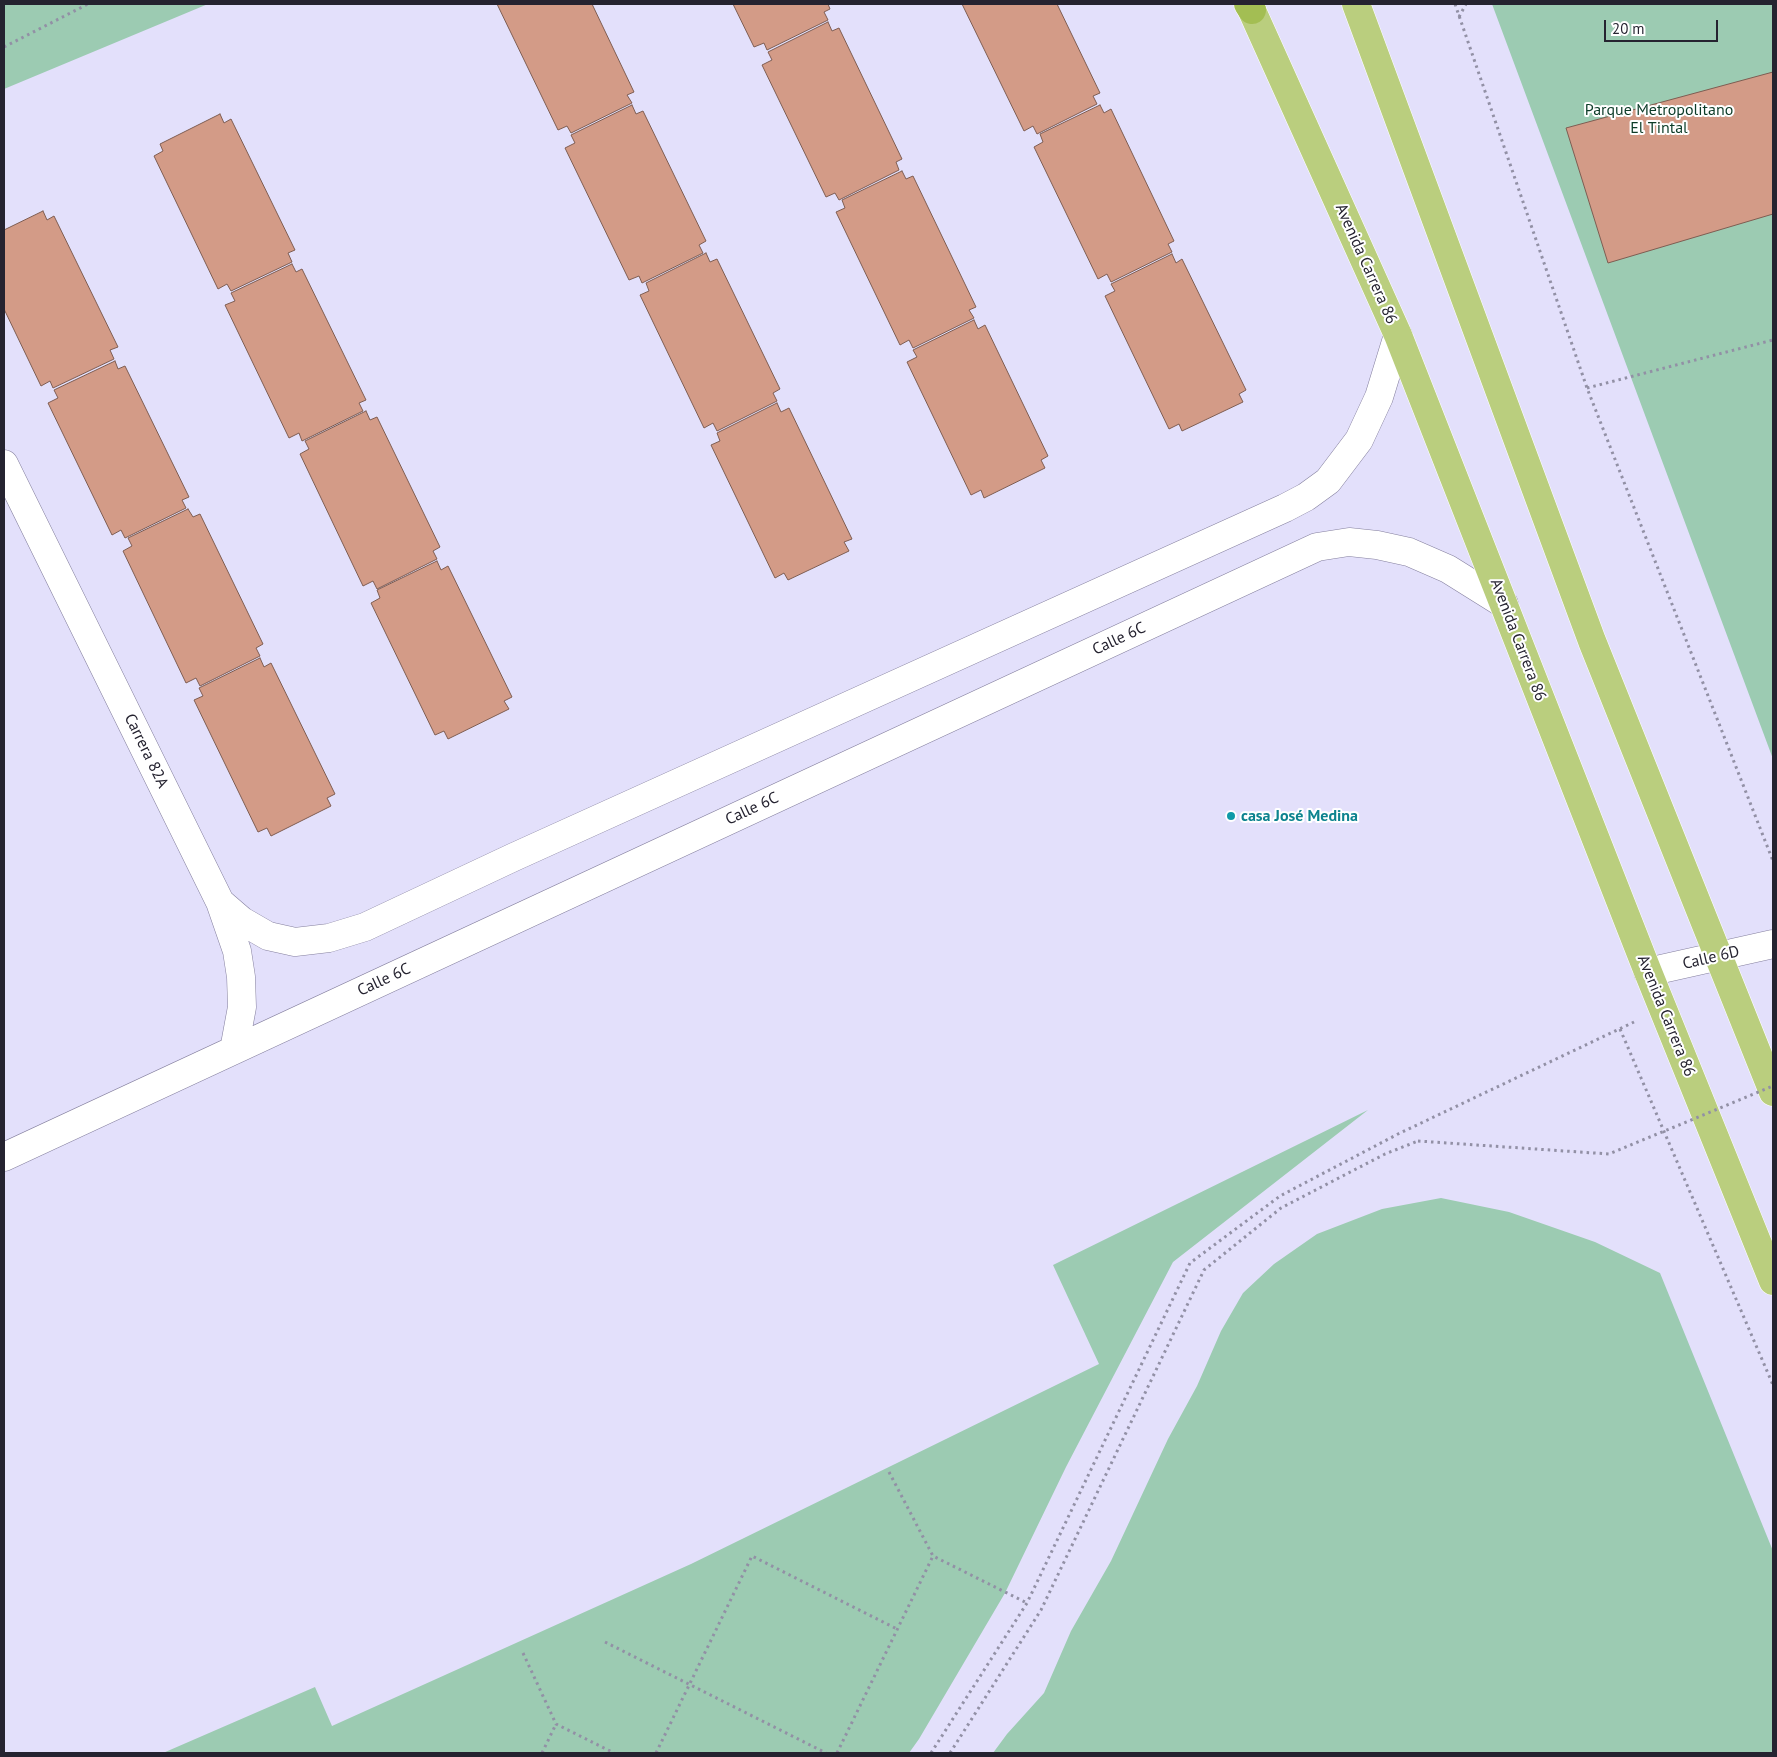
<!DOCTYPE html>
<meta charset="utf-8">
<style>
body{margin:0}
#map{position:relative;width:1777px;height:1757px;overflow:hidden;background:#e3e0fb;font-family:"PT Sans",sans-serif}
canvas{display:block}
.frame{position:absolute;inset:0;border:5px solid #252330;pointer-events:none}
.scale{position:absolute;left:1604px;top:20px;width:114px;height:22px;box-sizing:border-box;border:2px solid #252330;border-top:0;padding-left:6px;font-size:15px;line-height:18px;white-space:nowrap;color:#252330;-webkit-text-stroke:4px #fff;paint-order:stroke}
</style>
<div id="map">
<canvas width="1777" height="1757"></canvas>
<div class="frame"></div>
<div class="scale">20 m</div>
</div>
<script>
const g = document.querySelector('canvas').getContext('2d');
g.lineJoin = 'round';
function paint(path, color) {
  g.fillStyle = color;
  g.fill(path, 'evenodd');
}
function toPath(rows) {
  const path = new Path2D();
  for (const r of rows) {
    path.moveTo(r[0], r[1]);
    for (let i = 2; i < r.length; i += 2) path.lineTo(r[i], r[i + 1]);
  }
  return path;
}
function trace(path, color, width, dash) {
  g.strokeStyle = color;
  g.lineWidth = width;
  g.lineCap = dash ? 'butt' : 'round';
  g.setLineDash(dash || []);
  g.stroke(path);
}
function drawText(font, color, halo, rows, align = 'center') {
  g.font = font + ' "PT Sans",sans-serif';
  g.lineWidth = 4;
  g.setLineDash([]);
  g.textBaseline = 'middle';
  g.strokeStyle = halo;
  g.fillStyle = color;
  for (const [text, x, y, turn = 0] of rows) {
    g.save();
    g.translate(x, y);
    g.rotate((+turn || 0) * Math.PI / 180);
    g.textAlign = isNaN(turn) ? turn : align;
    if (halo) g.strokeText(text, 0, 0);
    g.fillText(text, 0, 0);
    g.restore();
  }
}
const green = toPath([
 [4,4,208,4,4,89],
 [1492,4,1773,4,1773,759],
 [1368,1110,1173,1262,1066,1467,1005,1593,919,1739,909,1753,163,1753,315,1687,332,1726,691,1564,1099,1364,1053,1265],
 [1441,1198,1509,1212,1595,1242,1660,1273,1773,1551,1773,1753,993,1753,1007,1734,1044,1693,1071,1631,1111,1561,1168,1439,1197,1386,1221,1331,1243,1293,1274,1264,1317,1234,1382,1209]
]);
const building = toPath([
 [497,4,592,4,634,92,627,95,632,103,571,133,567,126,558,130,497,4],
 [733,4,828,4,830,9,824,12,828,20,767,50,764,43,754,47,733,4],
 [962,4,1057,4,1100,93,1093,96,1097,104,1037,134,1033,126,1024,131,962,4],
 [828,22,832,31,839,28,902,159,896,162,899,170,839,200,835,193,826,197,762,65,772,60,768,52,828,22],
 [1773,72,1773,214,1608,263,1566,128,1773,72],
 [632,105,636,114,643,111,706,241,699,245,703,253,642,283,639,276,629,280,565,148,575,143,571,135,632,105],
 [1100,105,1104,113,1111,109,1174,241,1168,244,1172,252,1111,282,1107,274,1098,279,1034,147,1043,142,1040,134,1100,105],
 [220,114,224,123,231,119,295,250,288,253,292,262,231,291,227,284,218,289,154,156,163,151,160,144,220,114],
 [902,171,906,179,913,176,976,307,969,310,974,318,913,348,909,340,900,345,836,212,845,208,842,200,902,171],
 [43,211,47,220,54,216,118,347,110,350,114,359,53,388,50,381,41,386,4,309,4,230,43,211],
 [706,253,710,262,717,259,780,389,773,393,777,401,717,431,713,423,704,428,640,295,649,291,646,283,706,253],
 [1172,254,1176,263,1182,259,1246,390,1239,394,1243,402,1182,431,1179,424,1169,429,1105,296,1115,291,1111,284,1172,254],
 [292,264,296,272,302,269,366,400,359,403,363,411,302,441,299,433,289,438,225,305,235,301,231,293,292,264],
 [974,320,978,329,985,325,1048,456,1041,460,1045,468,984,498,981,490,971,495,907,362,917,357,913,350,974,320],
 [115,361,118,369,125,366,189,497,182,500,186,508,125,538,121,530,112,535,48,403,58,398,54,390,115,361],
 [777,403,781,412,789,408,852,539,844,542,849,551,788,580,784,573,775,578,711,445,720,441,717,433,777,403],
 [366,411,370,420,377,417,440,547,433,551,437,559,377,589,373,581,363,586,300,454,309,449,305,441,366,411],
 [188,509,193,517,200,514,263,644,256,648,260,656,200,686,196,678,186,683,123,551,132,546,128,538,188,509],
 [437,561,441,570,448,566,512,697,504,701,509,709,448,739,444,731,435,735,371,603,380,598,377,590,437,561],
 [260,658,264,667,271,663,335,794,327,798,331,806,271,836,267,828,258,832,194,700,203,696,199,688,260,658]
]);
const path = toPath([
 [1455,4,1587,388,1773,861],
 [1459,17,1466,4],
 [4,47,88,4],
 [1587,388,1773,340],
 [1620,1029,1773,1385],
 [889,1472,933,1556,1027,1603],
 [605,1642,826,1753],
 [523,1653,556,1724,614,1753],
 [542,1753,556,1724],
 [656,1753,752,1556,897,1629],
 [837,1753,933,1556],
 [931,1753,1027,1603,1190,1263,1280,1196,1398,1134,1634,1022],
 [950,1753,1041,1610,1204,1270,1281,1208,1385,1154,1418,1141]
]);
const minor = toPath([
 [4,464,220,902,237,951,241,977,242,1007,234,1050],
 [220,902,242,921,268,936,295,942,329,938,365,927,514,857,1285,508,1306,497,1328,481,1359,440,1379,397,1398,335],
 [4,1157,1317,547,1349,542,1377,545,1409,552,1448,569,1504,604]
]);
const tertiary = toPath([
 [1648,972,1773,944]
]);
const primary = toPath([
 [1249,4,1398,335,1648,972,1773,1281],
 [1356,4,1592,641,1773,1092]
]);
const trunk = toPath([
 [1248,4,1252,10]
]);
const pathBridge = toPath([
 [1418,1141,1609,1154,1773,1086]
]);
const markers = [
 [1231,816,5,"#0f9aa8"]
];
const parkNames = [
 ["Parque Metropolitano",1659,110],
 ["El Tintal",1659,128]
];
const streetNames = [
 ["Avenida Carrera 86",1366,264,66],
 ["Calle 6C",1119,639,-25],
 ["Avenida Carrera 86",1518,640,69],
 ["Carrera 82A",146,751,64],
 ["Calle 6C",752,809,-25],
 ["Calle 6D",1711,958,-13],
 ["Calle 6C",384,980,-25],
 ["Avenida Carrera 86",1666,1016,68]
];
const cultureNames = [
 ["casa José Medina",1241,816]
];
paint(green, '#9ccbb2');
paint(building, '#d39b87');
trace(building, '#7e5d52', 1);
trace(minor, '#847f9e', 29);
trace(tertiary, '#847f9e', 29);
trace(primary, '#fff', 29);
trace(trunk, '#fff', 29);
trace(path, '#9290a5', 3, [2.5, 4]);
trace(minor, '#fff', 28);
trace(tertiary, '#fff', 28);
trace(primary, '#bace7e', 28);
trace(trunk, '#a3be53', 28);
trace(pathBridge, '#9290a5', 3, [2.5, 4]);
for (const [x, y, r, color] of markers) {
  const dot = new Path2D();
  dot.arc(x, y, r, 0, 2 * Math.PI);
  g.fillStyle = color;
  g.fill(dot);
  trace(dot, '#fff', 2);
}
drawText('16px', '#0c3c28', '#fff', parkNames);
drawText('16px', '#252330', '#fff', streetNames);
drawText('bold 16px', '#0d838f', '#fff', cultureNames, 'left');
</script>
